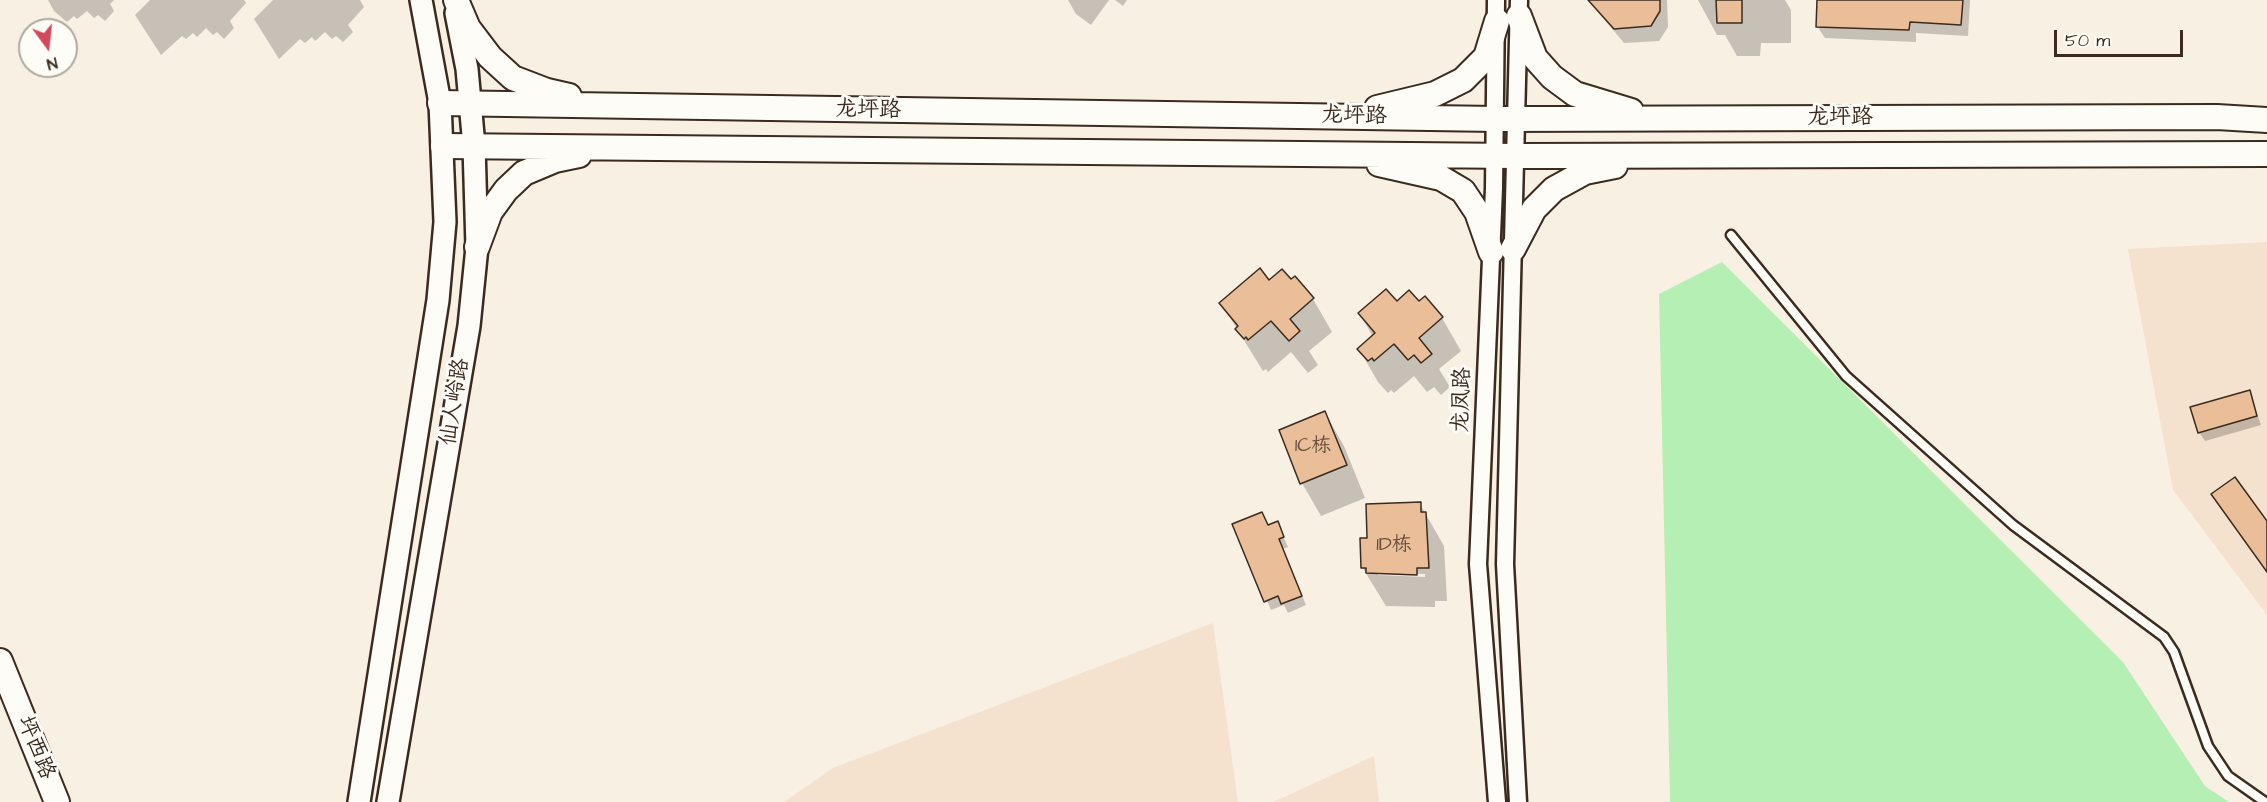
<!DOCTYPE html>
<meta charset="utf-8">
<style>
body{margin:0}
#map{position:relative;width:2267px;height:802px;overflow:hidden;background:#f9f0e4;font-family:"Architects Daughter",sans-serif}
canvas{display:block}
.north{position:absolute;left:18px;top:18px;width:60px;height:60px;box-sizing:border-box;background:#fdfcf7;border:2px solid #afa8a0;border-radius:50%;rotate:165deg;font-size:16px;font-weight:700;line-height:24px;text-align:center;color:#3b2a1e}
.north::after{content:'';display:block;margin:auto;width:21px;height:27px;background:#d1495b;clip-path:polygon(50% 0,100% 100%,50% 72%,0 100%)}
.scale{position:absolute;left:2054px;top:30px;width:129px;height:27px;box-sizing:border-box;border:3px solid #3b2a1e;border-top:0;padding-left:8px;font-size:18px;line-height:21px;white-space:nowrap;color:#3b2a1e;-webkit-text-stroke:4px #fdfcf7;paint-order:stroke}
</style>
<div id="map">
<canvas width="2267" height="802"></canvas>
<div class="north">N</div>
<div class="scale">50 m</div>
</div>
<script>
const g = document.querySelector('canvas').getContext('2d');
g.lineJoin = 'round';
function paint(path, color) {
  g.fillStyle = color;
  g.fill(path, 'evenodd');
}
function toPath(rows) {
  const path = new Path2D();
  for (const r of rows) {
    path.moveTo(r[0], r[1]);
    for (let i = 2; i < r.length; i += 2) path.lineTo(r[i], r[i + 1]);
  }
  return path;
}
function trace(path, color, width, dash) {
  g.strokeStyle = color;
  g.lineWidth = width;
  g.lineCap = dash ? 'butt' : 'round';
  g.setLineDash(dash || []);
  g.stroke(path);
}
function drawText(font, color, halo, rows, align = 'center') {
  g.font = font + ' "Architects Daughter","LXGW WenKai TC",sans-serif';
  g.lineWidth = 6;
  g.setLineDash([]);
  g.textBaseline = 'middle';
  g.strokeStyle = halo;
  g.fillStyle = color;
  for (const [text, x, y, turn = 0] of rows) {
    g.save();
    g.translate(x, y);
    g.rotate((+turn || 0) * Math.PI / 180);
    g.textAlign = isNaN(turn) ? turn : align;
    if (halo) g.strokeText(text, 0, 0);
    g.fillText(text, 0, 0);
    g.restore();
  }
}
const built = toPath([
 [2267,242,2267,615,2173,490,2128,249],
 [1213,623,1238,802,784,802,833,768],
 [1374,756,1379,802,1273,802]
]);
const green = toPath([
 [1722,262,2123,662,2205,786,2229,802,1670,802,1659,294]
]);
const shadow = toPath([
 [48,0,114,0,110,4,114,11,105,21,98,15,94,18,87,11,77,19,74,16,67,22,54,11],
 [150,0,244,0,246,3,230,21,234,28,224,39,217,32,213,35,206,28,197,37,193,33,186,39,182,36,161,55,135,15],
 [273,0,360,0,364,7,348,25,353,32,343,42,336,36,332,39,325,32,315,41,312,37,305,43,300,39,279,59,254,19],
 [1068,0,1109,0,1091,25,1076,14],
 [1115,0,1127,0,1123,6],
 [1588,0,1667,0,1668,27,1659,41,1624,43],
 [1698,0,1785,0,1791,10,1791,43,1761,43,1760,56,1737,56,1725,35,1717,35],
 [1819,0,1970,0,1968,36,1916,33,1916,42,1825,38,1817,26],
 [1295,278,1313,299,1332,332,1309,351,1318,365,1308,373,1291,352,1268,372,1266,369,1263,371,1221,303,1269,282,1291,281],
 [1425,298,1442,318,1461,351,1439,369,1450,387,1441,395,1434,387,1427,392,1414,376,1394,393,1391,390,1388,393,1378,382,1359,349,1373,337,1360,314,1397,303,1419,303],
 [2249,392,2261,425,2205,441,2199,432],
 [1325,413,1344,446,1365,498,1321,516,1302,483],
 [1420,504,1444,546,1447,601,1435,601,1435,607,1386,606,1362,567,1369,539],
 [1378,572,1425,574,1425,577,1378,575],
 [1277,523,1288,547,1283,549,1306,605,1288,613,1284,605,1271,610,1234,525,1268,526]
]);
const building = toPath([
 [1588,0,1660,0,1660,11,1651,26,1614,29,1588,0],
 [1716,0,1742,0,1742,23,1717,23,1716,0],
 [1817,0,1963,0,1961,25,1910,22,1909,30,1816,27,1817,0],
 [1260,268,1269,280,1282,269,1291,279,1295,276,1314,298,1290,319,1300,331,1289,341,1271,321,1248,340,1246,337,1244,339,1235,329,1238,326,1219,303,1260,268],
 [1386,289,1397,301,1409,290,1419,301,1425,296,1443,317,1419,338,1432,354,1421,363,1414,355,1408,360,1394,344,1374,361,1372,358,1368,361,1357,349,1375,333,1358,313,1386,289],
 [2250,390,2257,416,2198,433,2190,407,2250,390],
 [1325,411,1347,465,1300,484,1279,430,1325,411],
 [2235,477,2267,521,2267,572,2211,494,2235,477],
 [1421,502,1421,512,1426,512,1429,568,1417,568,1417,575,1366,573,1366,568,1361,568,1360,538,1367,538,1366,504,1421,502],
 [1262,512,1268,525,1278,521,1284,537,1279,539,1302,596,1281,604,1278,596,1264,602,1232,524,1262,512]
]);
const service = toPath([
 [1731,235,1846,376,2013,525,2164,637,2174,652,2208,746,2228,776,2265,802]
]);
const minor = toPath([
 [1496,0,1494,188,1478,564,1497,802],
 [1518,802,1505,564,1519,0]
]);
const tertiary = toPath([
 [359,802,438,300,445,222,440,103,421,0],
 [388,802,469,326,477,247,474,146,467,69,456,13]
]);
const secondary = toPath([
 [456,0,468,28,490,57,513,78,547,91,569,96],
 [1519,16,1535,58,1552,77,1575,94,1631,111],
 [440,103,1496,119,2217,117,2267,120],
 [1377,108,1435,94,1463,80,1486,57,1497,21],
 [443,146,1517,156,2267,154],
 [1379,164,1441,178,1463,191,1477,212,1491,252],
 [477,247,490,212,506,190,524,173,555,160,579,155],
 [1513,249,1534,209,1554,189,1585,172,1615,166],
 [0,661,57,802]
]);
const numberNames = [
 ["1C栋",1313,447],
 ["1D栋",1394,546]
];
const streetNames = [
 ["龙坪路",868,111,1],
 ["龙坪路",1354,117,1],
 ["龙坪路",1840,118],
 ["龙凤路",1463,400,-88],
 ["仙人岭路",456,402,-81],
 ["坪西路",35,748,68]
];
paint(built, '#f4e1ce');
paint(green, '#b6efb3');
paint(shadow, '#0003');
paint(building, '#e9be99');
trace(building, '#3b2a1e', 1.5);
trace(service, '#3b2a1e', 13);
trace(minor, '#3b2a1e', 21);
trace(tertiary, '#3b2a1e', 26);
trace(secondary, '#3b2a1e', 28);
trace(service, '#fdfcf7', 8);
trace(minor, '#fdfcf7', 16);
trace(tertiary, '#fdfcf7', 21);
trace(secondary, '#fdfcf7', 24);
drawText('20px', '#664f3d', null, numberNames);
drawText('22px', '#3b2a1e', '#fdfcf7', streetNames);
</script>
